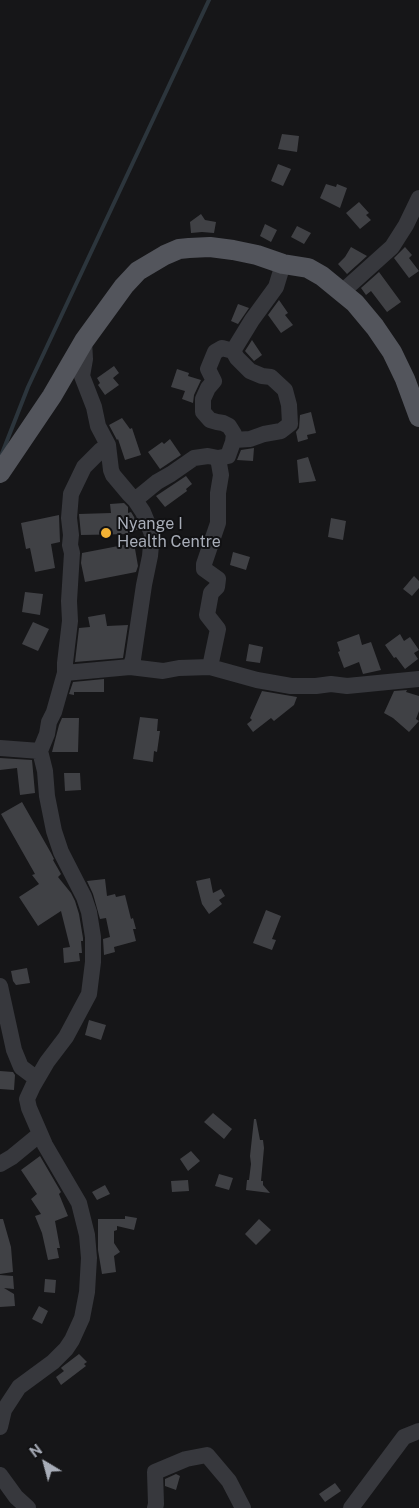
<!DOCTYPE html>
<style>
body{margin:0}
#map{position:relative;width:419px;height:1508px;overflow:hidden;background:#161618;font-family:"Public Sans",sans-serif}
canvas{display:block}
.north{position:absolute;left:20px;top:1438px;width:50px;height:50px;-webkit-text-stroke:4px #111113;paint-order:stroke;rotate:323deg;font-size:14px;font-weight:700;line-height:20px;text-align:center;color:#a8adb8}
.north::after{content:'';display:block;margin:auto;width:18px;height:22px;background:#a8adb8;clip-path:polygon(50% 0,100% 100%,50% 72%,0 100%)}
</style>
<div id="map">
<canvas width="419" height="1508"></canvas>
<div class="north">N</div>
</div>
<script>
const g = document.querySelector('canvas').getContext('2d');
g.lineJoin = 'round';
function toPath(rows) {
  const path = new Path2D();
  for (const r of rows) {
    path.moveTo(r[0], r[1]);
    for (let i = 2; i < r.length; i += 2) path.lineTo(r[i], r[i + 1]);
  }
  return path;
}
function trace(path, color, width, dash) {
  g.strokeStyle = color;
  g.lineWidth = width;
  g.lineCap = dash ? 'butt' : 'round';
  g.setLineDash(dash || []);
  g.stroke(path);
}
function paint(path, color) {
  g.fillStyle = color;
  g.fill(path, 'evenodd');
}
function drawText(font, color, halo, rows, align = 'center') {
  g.font = font + ' "Public Sans",sans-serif';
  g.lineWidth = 4;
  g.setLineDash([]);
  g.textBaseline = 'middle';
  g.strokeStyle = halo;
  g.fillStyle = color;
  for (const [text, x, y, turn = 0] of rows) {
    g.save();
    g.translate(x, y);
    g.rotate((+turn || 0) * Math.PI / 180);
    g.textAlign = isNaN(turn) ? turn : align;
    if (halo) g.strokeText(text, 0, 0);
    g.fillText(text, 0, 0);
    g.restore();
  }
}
const stream = toPath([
 [1,456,28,387,209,0]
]);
const building = toPath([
 [282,134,299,136,297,152,278,149],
 [278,164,291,169,283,186,271,181],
 [326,184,336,187,337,184,347,188,340,208,320,198],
 [359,202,369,213,366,215,371,220,360,229,346,213],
 [201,214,205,220,216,222,214,233,202,232,191,233,190,222],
 [265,224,277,230,271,242,260,236],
 [297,226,311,233,304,244,291,237],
 [351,247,367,256,347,274,338,264,345,257],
 [405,247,412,255,409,258,419,271,409,278,394,258],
 [379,272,401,302,387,312,371,291,366,295,361,288],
 [279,300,288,313,285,315,293,325,281,333,268,315],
 [238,304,249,308,238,324,231,321],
 [252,340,262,355,254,361,245,351],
 [114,366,119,373,113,378,119,385,105,395,98,385,100,383,97,378],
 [177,369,189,373,188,376,201,380,194,395,193,403,182,399,185,391,171,387],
 [311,412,316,433,307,435,308,439,298,442,296,432,299,428,300,415],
 [122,418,130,429,132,428,141,455,125,460,118,439,117,440,109,425],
 [170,439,181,455,160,469,148,452,162,442,164,444],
 [254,448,253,461,237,460,241,450],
 [308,457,316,481,299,483,297,460],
 [186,476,192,484,186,489,187,491,165,507,156,496],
 [124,503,128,507,128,513,131,512,134,517,139,529,131,532,132,534,81,535,79,514,111,513,110,504],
 [59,515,60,542,51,544,55,568,35,572,30,548,26,549,21,523],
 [331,518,346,521,343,540,328,537],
 [134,543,138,566,136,572,85,582,81,563,82,553],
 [233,552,250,557,246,570,230,565],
 [414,576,419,581,419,588,412,596,403,589],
 [25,592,43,594,40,615,22,612],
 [105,614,107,626,128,625,123,658,75,662,79,628,90,627,88,617],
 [33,622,49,629,38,651,22,644],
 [359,634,362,645,371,642,381,670,363,674,359,662,344,668,338,652,340,651,337,642],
 [400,634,404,641,410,637,419,650,414,653,418,659,405,669,396,657,394,658,385,645],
 [249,644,263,647,260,663,246,661],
 [104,679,104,692,74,692,74,695,69,694,73,682],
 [407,690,406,692,419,696,419,711,416,719,419,721,409,732,393,718,384,713,394,691],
 [262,691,297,697,294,705,274,721,271,718,253,732,247,724,252,720,250,718],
 [140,717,158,719,157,731,160,731,157,752,154,751,153,762,133,759],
 [62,718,79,718,78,752,52,752,59,725],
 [0,758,32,760,35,793,20,795,17,768,0,770],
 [64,773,80,773,81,790,65,791],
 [22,802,51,853,54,859,53,860,61,874,58,877,71,893,75,901,79,914,83,938,83,941,81,941,82,953,79,953,80,961,64,963,63,948,70,947,61,911,38,926,19,897,39,884,32,875,35,874,1,814],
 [210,878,213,893,221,889,225,896,219,900,222,904,209,914,202,904,196,881],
 [105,879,107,896,115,894,116,897,125,895,131,919,133,918,136,929,133,929,136,941,114,947,115,952,104,955,103,939,110,937,106,918,100,919,93,894,87,881],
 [266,910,281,916,272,939,276,940,272,950,253,943],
 [27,968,30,983,16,985,13,981,11,971],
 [89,1020,106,1025,101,1040,85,1035],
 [0,1071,13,1072,15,1075,14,1090,0,1089],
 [213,1113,232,1129,224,1139,204,1122],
 [254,1119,256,1119,260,1140,263,1140,264,1148,261,1181,263,1181,263,1185,270,1193,246,1190,247,1180,249,1180,251,1164,250,1156],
 [191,1151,200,1161,188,1171,180,1159],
 [40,1156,61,1192,59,1194,68,1216,55,1221,60,1248,57,1248,59,1258,48,1260,42,1233,35,1216,41,1214,31,1199,37,1194,21,1170],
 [219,1174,233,1178,229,1190,215,1186],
 [188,1180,189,1191,172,1192,171,1181],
 [105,1185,110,1194,97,1200,92,1192],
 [125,1216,137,1218,134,1230,117,1226,117,1230,114,1231,114,1243,120,1252,114,1256,116,1272,102,1274,98,1250,98,1219,125,1219],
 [0,1219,3,1219,11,1247,13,1272,0,1274],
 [259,1219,271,1230,256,1245,245,1234],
 [0,1275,13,1276,14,1289,4,1288,14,1294,15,1306,0,1307],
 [45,1279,56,1280,55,1293,44,1292],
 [39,1306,48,1311,42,1324,32,1319],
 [79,1354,87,1362,84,1364,86,1366,61,1385,56,1377,64,1371,61,1368,62,1367],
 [176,1474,180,1476,176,1490,165,1486,165,1479],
 [335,1483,341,1491,325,1502,319,1494]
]);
const minor = toPath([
 [342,292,392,247,406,225,419,198],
 [84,341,85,359,82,376,94,407,98,426,108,445],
 [233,351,237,358,250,371,262,376,271,377,285,390,289,405,290,424,281,431,264,434,250,439,234,440],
 [135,500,157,482,171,474,194,458,208,456,218,458,228,456,233,442,234,434,229,426,223,423,217,422,210,420,203,412,203,399,208,388,214,381,208,369,215,352,222,348,233,351,252,320,276,287,283,264],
 [210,667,218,629,207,615,211,593,217,587,218,579,204,569,204,564,218,523,218,493,221,475,218,458],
 [65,673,130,667,163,671,179,668,210,667,257,680,291,686,316,686,331,684,347,686,419,679],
 [0,748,40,751,45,771,47,796,54,831,61,852,84,897,89,912,93,937,93,962,89,994,66,1037,47,1062,33,1086,27,1099,29,1108,45,1145,79,1203,87,1235,89,1258,87,1292,82,1318,72,1340,66,1349,53,1362,19,1387,4,1410,0,1427],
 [40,751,47,734,49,722,54,712,65,673,65,663,70,621,69,601,72,553,70,545,71,535,69,518,71,494,84,467,101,450,108,445,111,470,113,475,129,494,135,500,143,512,152,534,150,556,144,585,133,659,130,667],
 [0,986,14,1050,21,1067,37,1079],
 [0,1164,12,1157,40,1134],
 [0,1475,16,1497,28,1508],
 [155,1508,156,1504,155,1472,186,1459,207,1455,229,1481,243,1508],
 [351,1508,404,1437,419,1431]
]);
const major = toPath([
 [0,473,52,396,84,341,124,286,138,271,165,255,179,249,189,248,210,247,233,250,257,255,283,264,308,268,322,276,355,303,375,327,392,352,405,379,419,417]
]);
const markers = [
 [106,533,6,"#f2b134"]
];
const poiNames = [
 ["Nyange I",117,524],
 ["Health Centre",117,542]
];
trace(stream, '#2c353c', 4);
paint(building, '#404145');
trace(minor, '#37383d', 16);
trace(major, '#53555c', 20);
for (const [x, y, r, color] of markers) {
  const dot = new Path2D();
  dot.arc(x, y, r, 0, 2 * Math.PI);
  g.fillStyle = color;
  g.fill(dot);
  trace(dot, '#111113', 2);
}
drawText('16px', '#a8adb8', '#111113', poiNames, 'left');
</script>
